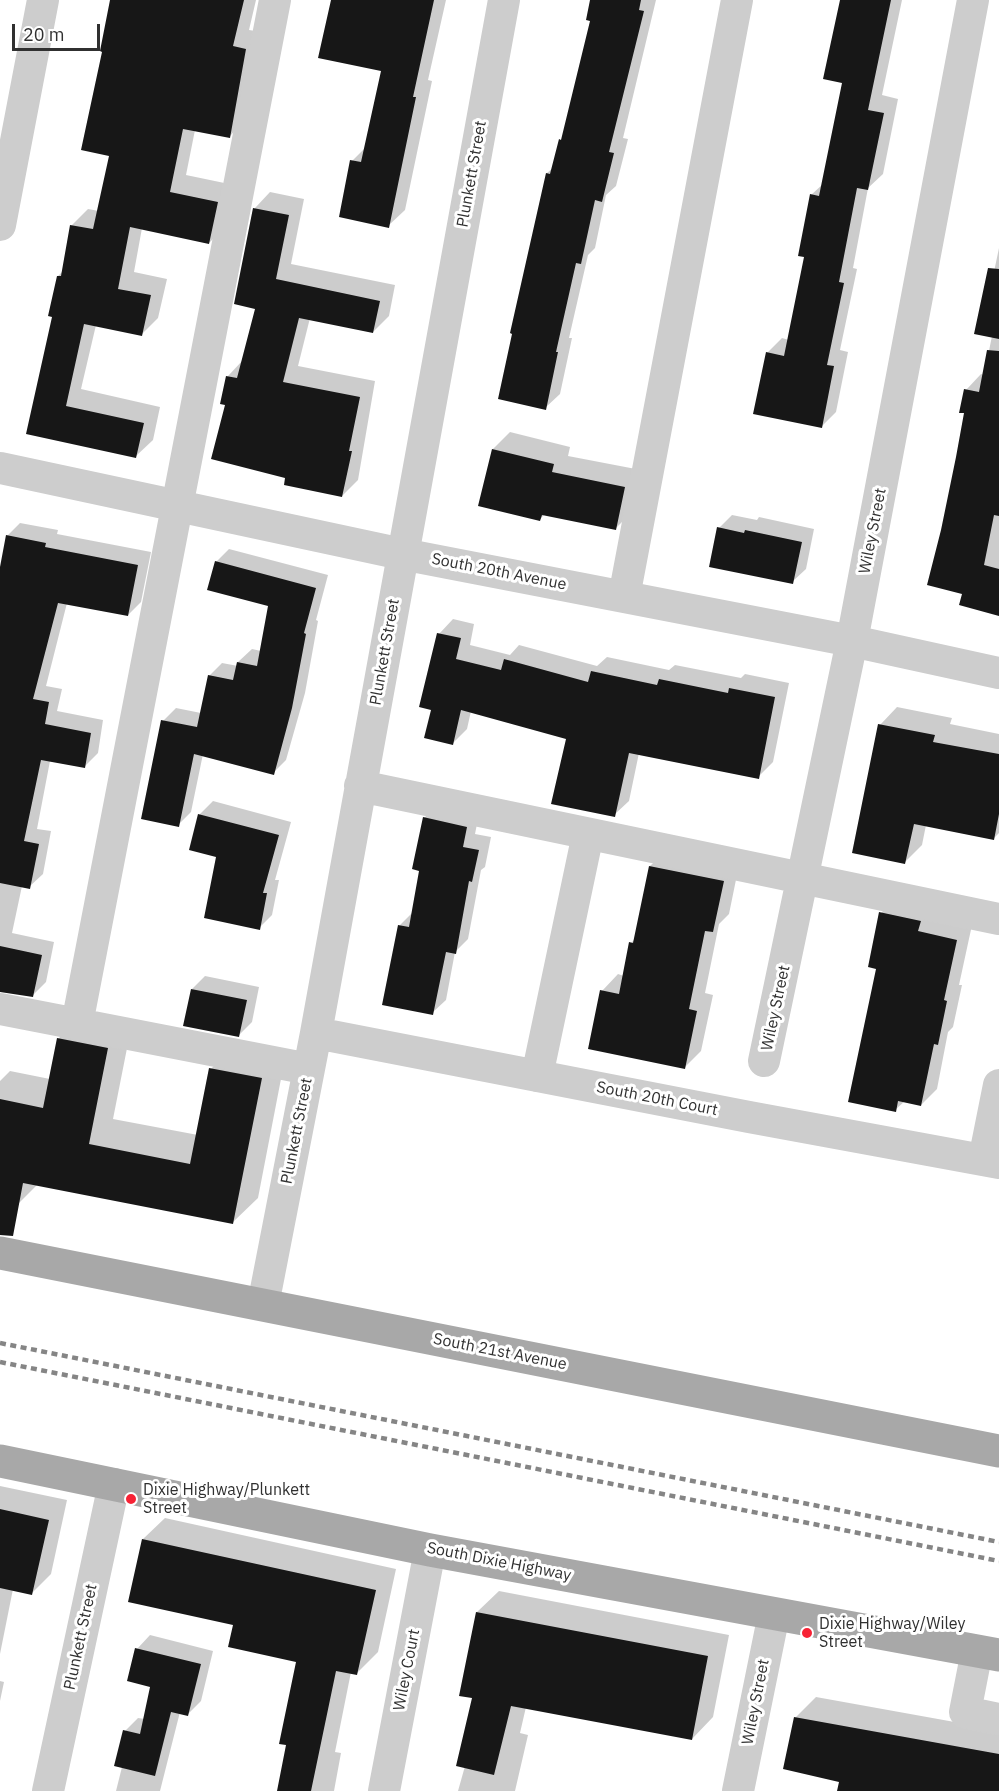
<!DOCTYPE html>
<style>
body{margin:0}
#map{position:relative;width:999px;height:1791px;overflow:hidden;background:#fff;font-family:"IBM Plex Sans",sans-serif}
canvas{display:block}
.scale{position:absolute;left:12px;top:24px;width:88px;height:27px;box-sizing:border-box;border:3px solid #303030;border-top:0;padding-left:8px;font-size:18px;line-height:21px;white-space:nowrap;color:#303030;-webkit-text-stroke:4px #fff;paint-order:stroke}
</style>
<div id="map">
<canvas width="999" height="1791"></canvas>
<div class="scale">20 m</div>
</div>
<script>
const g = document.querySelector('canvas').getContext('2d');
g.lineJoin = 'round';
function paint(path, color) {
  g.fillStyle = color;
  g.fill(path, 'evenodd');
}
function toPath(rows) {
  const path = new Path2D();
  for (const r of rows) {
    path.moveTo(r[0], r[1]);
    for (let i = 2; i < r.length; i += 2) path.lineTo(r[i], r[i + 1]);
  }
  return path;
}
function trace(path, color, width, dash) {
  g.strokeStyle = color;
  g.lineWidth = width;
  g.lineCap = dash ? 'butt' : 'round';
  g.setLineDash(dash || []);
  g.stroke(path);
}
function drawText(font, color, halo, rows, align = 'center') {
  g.font = font + ' "IBM Plex Sans",sans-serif';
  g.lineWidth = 6;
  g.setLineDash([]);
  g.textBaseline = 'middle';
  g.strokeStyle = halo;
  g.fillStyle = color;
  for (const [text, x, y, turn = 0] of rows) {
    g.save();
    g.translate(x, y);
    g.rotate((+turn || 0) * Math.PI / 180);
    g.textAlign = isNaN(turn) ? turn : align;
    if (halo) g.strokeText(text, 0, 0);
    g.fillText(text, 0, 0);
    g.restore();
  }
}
const shadow = toPath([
 [112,0,256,0,249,30,262,32,246,119,230,136,195,130,186,175,234,185,226,226,209,243,142,228,134,272,167,279,158,318,141,335,96,325,81,389,160,407,153,440,136,456,28,432,54,316,58,276,63,271,71,226,88,209,99,211,110,155,104,50],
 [333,0,446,0,428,80,432,81,405,210,388,226,352,161,366,147,382,70],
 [592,0,656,0,623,138,628,139,616,186,606,195,595,248,588,255,569,338,572,338,560,394,545,408,512,332,547,173,554,167,561,140,564,137,592,20],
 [842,0,902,0,882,95,898,99,883,174,868,188,853,268,857,269,840,350,848,352,836,412,821,427,767,353,782,338,789,340,806,256,811,195,823,184,843,82],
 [270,192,304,199,291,264,395,285,389,316,373,332,310,318,298,366,375,381,358,480,342,496,287,477,227,404,222,403,228,376,243,360,257,307,255,208],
 [999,248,999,611,964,593,966,390,981,374,984,375,992,336,987,305],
 [510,432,570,447,568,456,641,470,633,511,616,528,545,514,540,519,493,449],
 [732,515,757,520,759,517,814,529,806,569,792,582,719,528],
 [20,523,58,530,57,534,151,552,141,602,128,615,67,603,46,686,62,689,57,711,103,720,98,753,84,767,50,761,37,829,51,831,43,874,29,887,22,886,12,933,54,942,46,982,33,995,0,990,0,575,7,536],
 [229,549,328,575,316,620,318,621,305,693,286,760,273,773,203,754,191,812,178,825,163,721,176,708,201,713,209,676,222,663,238,666,238,662,252,649,261,651,270,605,216,562],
 [453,619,474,624,470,645,510,655,519,645,597,666,607,657,669,670,675,665,741,678,745,674,789,683,773,762,758,777,639,753,629,801,614,815,567,738,471,711,467,729,452,744,432,709,439,634],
 [897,707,952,718,950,724,999,734,999,833,994,838,926,825,922,845,905,862,880,725],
 [213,801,291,822,275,880,279,880,272,915,259,928,218,856,191,849,200,814],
 [438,805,479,814,475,834,491,837,485,867,481,870,468,939,455,952,446,1000,432,1013,400,925,414,911,421,870,424,818],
 [667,850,739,865,729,914,719,924,705,993,713,995,701,1051,684,1068,602,991,618,974,624,976,631,943,636,938,650,866],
 [896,898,972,925,959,985,962,985,953,1027,948,1032,937,1089,921,1105,905,1101,895,1110,878,968,881,913],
 [205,976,259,987,252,1022,239,1035,192,989],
 [83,1014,132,1023,113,1119,198,1135,211,1069,236,1043,286,1053,258,1198,232,1223,38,1184,18,1204,0,1201,0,1081,10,1071,50,1079,58,1039],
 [0,1486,67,1500,51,1574,32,1593,13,1589,0,1654],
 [165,1518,396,1569,378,1652,356,1674,351,1672,335,1752,341,1753,334,1791,278,1791,288,1744,298,1661,235,1624,143,1539],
 [499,1591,729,1635,713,1717,692,1739,526,1707,520,1733,528,1735,515,1791,458,1791,465,1766,474,1697,477,1612],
 [150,1635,213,1651,201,1701,188,1714,180,1712,160,1791,116,1791,122,1767,125,1731,138,1718,145,1719,152,1686,137,1649],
 [0,1681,4,1682,0,1701],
 [816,1697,999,1730,999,1791,839,1791,840,1781,795,1718]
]);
const building = toPath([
 [110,0,244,0,233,46,246,49,230,138,183,129,170,192,218,202,209,244,130,227,118,289,151,295,142,336,84,324,66,406,144,423,136,458,26,434,52,317,48,316,57,276,61,276,70,225,93,229,109,156,81,150,102,52,100,51],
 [331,0,434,0,413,97,416,97,389,228,339,217,350,160,361,162,381,71,318,58],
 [590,0,641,0,639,10,644,11,609,152,614,153,602,202,595,200,581,264,576,263,556,352,558,352,546,410,498,399,512,334,510,333,546,173,550,174,559,139,561,140,590,21,586,20],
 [840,0,891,0,868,110,884,113,868,190,857,188,839,282,844,283,827,365,834,366,822,428,753,414,766,352,784,356,804,257,798,256,810,194,819,196,842,83,823,79],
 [253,208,289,215,276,279,380,301,373,333,299,318,283,382,360,397,349,451,352,451,342,497,284,485,285,478,211,459,225,405,220,404,226,376,237,378,255,309,234,304],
 [988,268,999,269,999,339,974,334],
 [987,350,999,351,999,516,994,515,984,565,999,569,999,616,959,605,962,594,927,585,941,530,956,457,964,413,959,413,964,389,979,392],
 [492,449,554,464,552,472,625,487,616,530,542,515,540,521,478,506],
 [717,527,744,533,745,530,802,542,793,584,709,567],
 [6,535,46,543,45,547,138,565,128,616,58,603,33,699,49,702,45,724,91,733,85,768,41,760,24,841,39,844,30,889,0,883,0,567],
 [215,561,316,588,304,633,306,634,292,708,274,775,194,754,179,827,141,819,161,720,197,727,208,675,233,680,237,662,257,666,268,606,207,590],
 [437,633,461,638,456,659,501,670,504,659,588,682,591,671,657,685,659,679,728,693,729,688,775,697,759,779,629,753,615,817,551,804,566,739,461,710,453,745,424,738,431,710,419,707],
 [878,724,935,735,933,742,999,754,999,814,994,840,914,824,905,864,852,853],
 [198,814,279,835,263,893,267,893,260,930,204,918,216,857,189,850],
 [423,817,467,827,463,847,479,850,472,882,469,881,456,954,446,952,433,1015,382,1005,398,925,409,927,419,871,412,869],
 [649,866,724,881,713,932,705,931,689,1009,697,1011,685,1069,588,1049,600,990,619,994,629,942,633,943],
 [879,912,921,921,918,931,957,940,944,1000,947,1001,938,1045,934,1044,921,1106,898,1101,896,1112,848,1102,876,969,868,967],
 [0,946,42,955,33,997,0,992],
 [191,989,247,1000,239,1037,183,1026],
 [57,1038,108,1048,89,1144,190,1164,209,1068,262,1078,233,1224,23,1183,13,1236,0,1235,0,1099,43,1108],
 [0,1509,49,1520,32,1595,0,1588],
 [142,1539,376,1590,357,1675,336,1671,311,1791,277,1791,286,1745,279,1744,296,1662,228,1647,233,1625,128,1602],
 [476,1612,708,1656,692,1740,511,1706,494,1775,456,1766,472,1698,459,1696],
 [135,1648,201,1664,188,1716,171,1712,155,1776,114,1766,123,1730,140,1734,150,1687,127,1681],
 [794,1717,999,1754,999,1791,837,1791,839,1782,783,1769]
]);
const minor = toPath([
 [0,225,43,0],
 [0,468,402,554,852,641,999,673],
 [624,597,737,0],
 [360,786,999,919],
 [0,1009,309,1069],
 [77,1024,275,0],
 [316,1033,749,1117,999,1163],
 [764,1061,852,641,973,0],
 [537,1076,588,834],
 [984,1160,999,1085],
 [263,1305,316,1033,504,0],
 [977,1651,965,1712,999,1719],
 [48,1791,114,1484],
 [384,1791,430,1550],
 [738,1791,774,1614]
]);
const major = toPath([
 [0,1253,999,1451],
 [0,1461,430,1550,999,1655]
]);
const rail = toPath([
 [0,1343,999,1542],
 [0,1362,999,1561]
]);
const markers = [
 [131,1499,6,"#f72235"],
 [807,1633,6,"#f72235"]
];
const streetNames = [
 ["Plunkett Street",472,174,-80],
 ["Wiley Street",873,531,-79],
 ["South 20th Avenue",499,572,11],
 ["Plunkett Street",385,652,-80],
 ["Wiley Street",776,1008,-78],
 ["South 20th Court",657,1099,11],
 ["Plunkett Street",297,1131,-79],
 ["South 21st Avenue",500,1352,11],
 ["South Dixie Highway",499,1562,11],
 ["Plunkett Street",81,1637,-78],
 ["Wiley Court",407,1670,-79],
 ["Wiley Street",756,1702,-79]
];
const poiNames = [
 ["Dixie Highway/Plunkett",143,1490],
 ["Street",143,1508],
 ["Dixie Highway/Wiley",819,1624],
 ["Street",819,1642]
];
paint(shadow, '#0003');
paint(building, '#171717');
trace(minor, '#cdcdcd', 32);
trace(major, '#a8a8a8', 33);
trace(rail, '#858585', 4.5, [6, 4.5]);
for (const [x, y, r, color] of markers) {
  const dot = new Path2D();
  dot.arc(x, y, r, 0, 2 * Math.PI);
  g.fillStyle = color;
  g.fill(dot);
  trace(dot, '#fff', 2);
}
drawText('16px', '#303030', '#fff', streetNames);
drawText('16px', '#303030', '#fff', poiNames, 'left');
</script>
